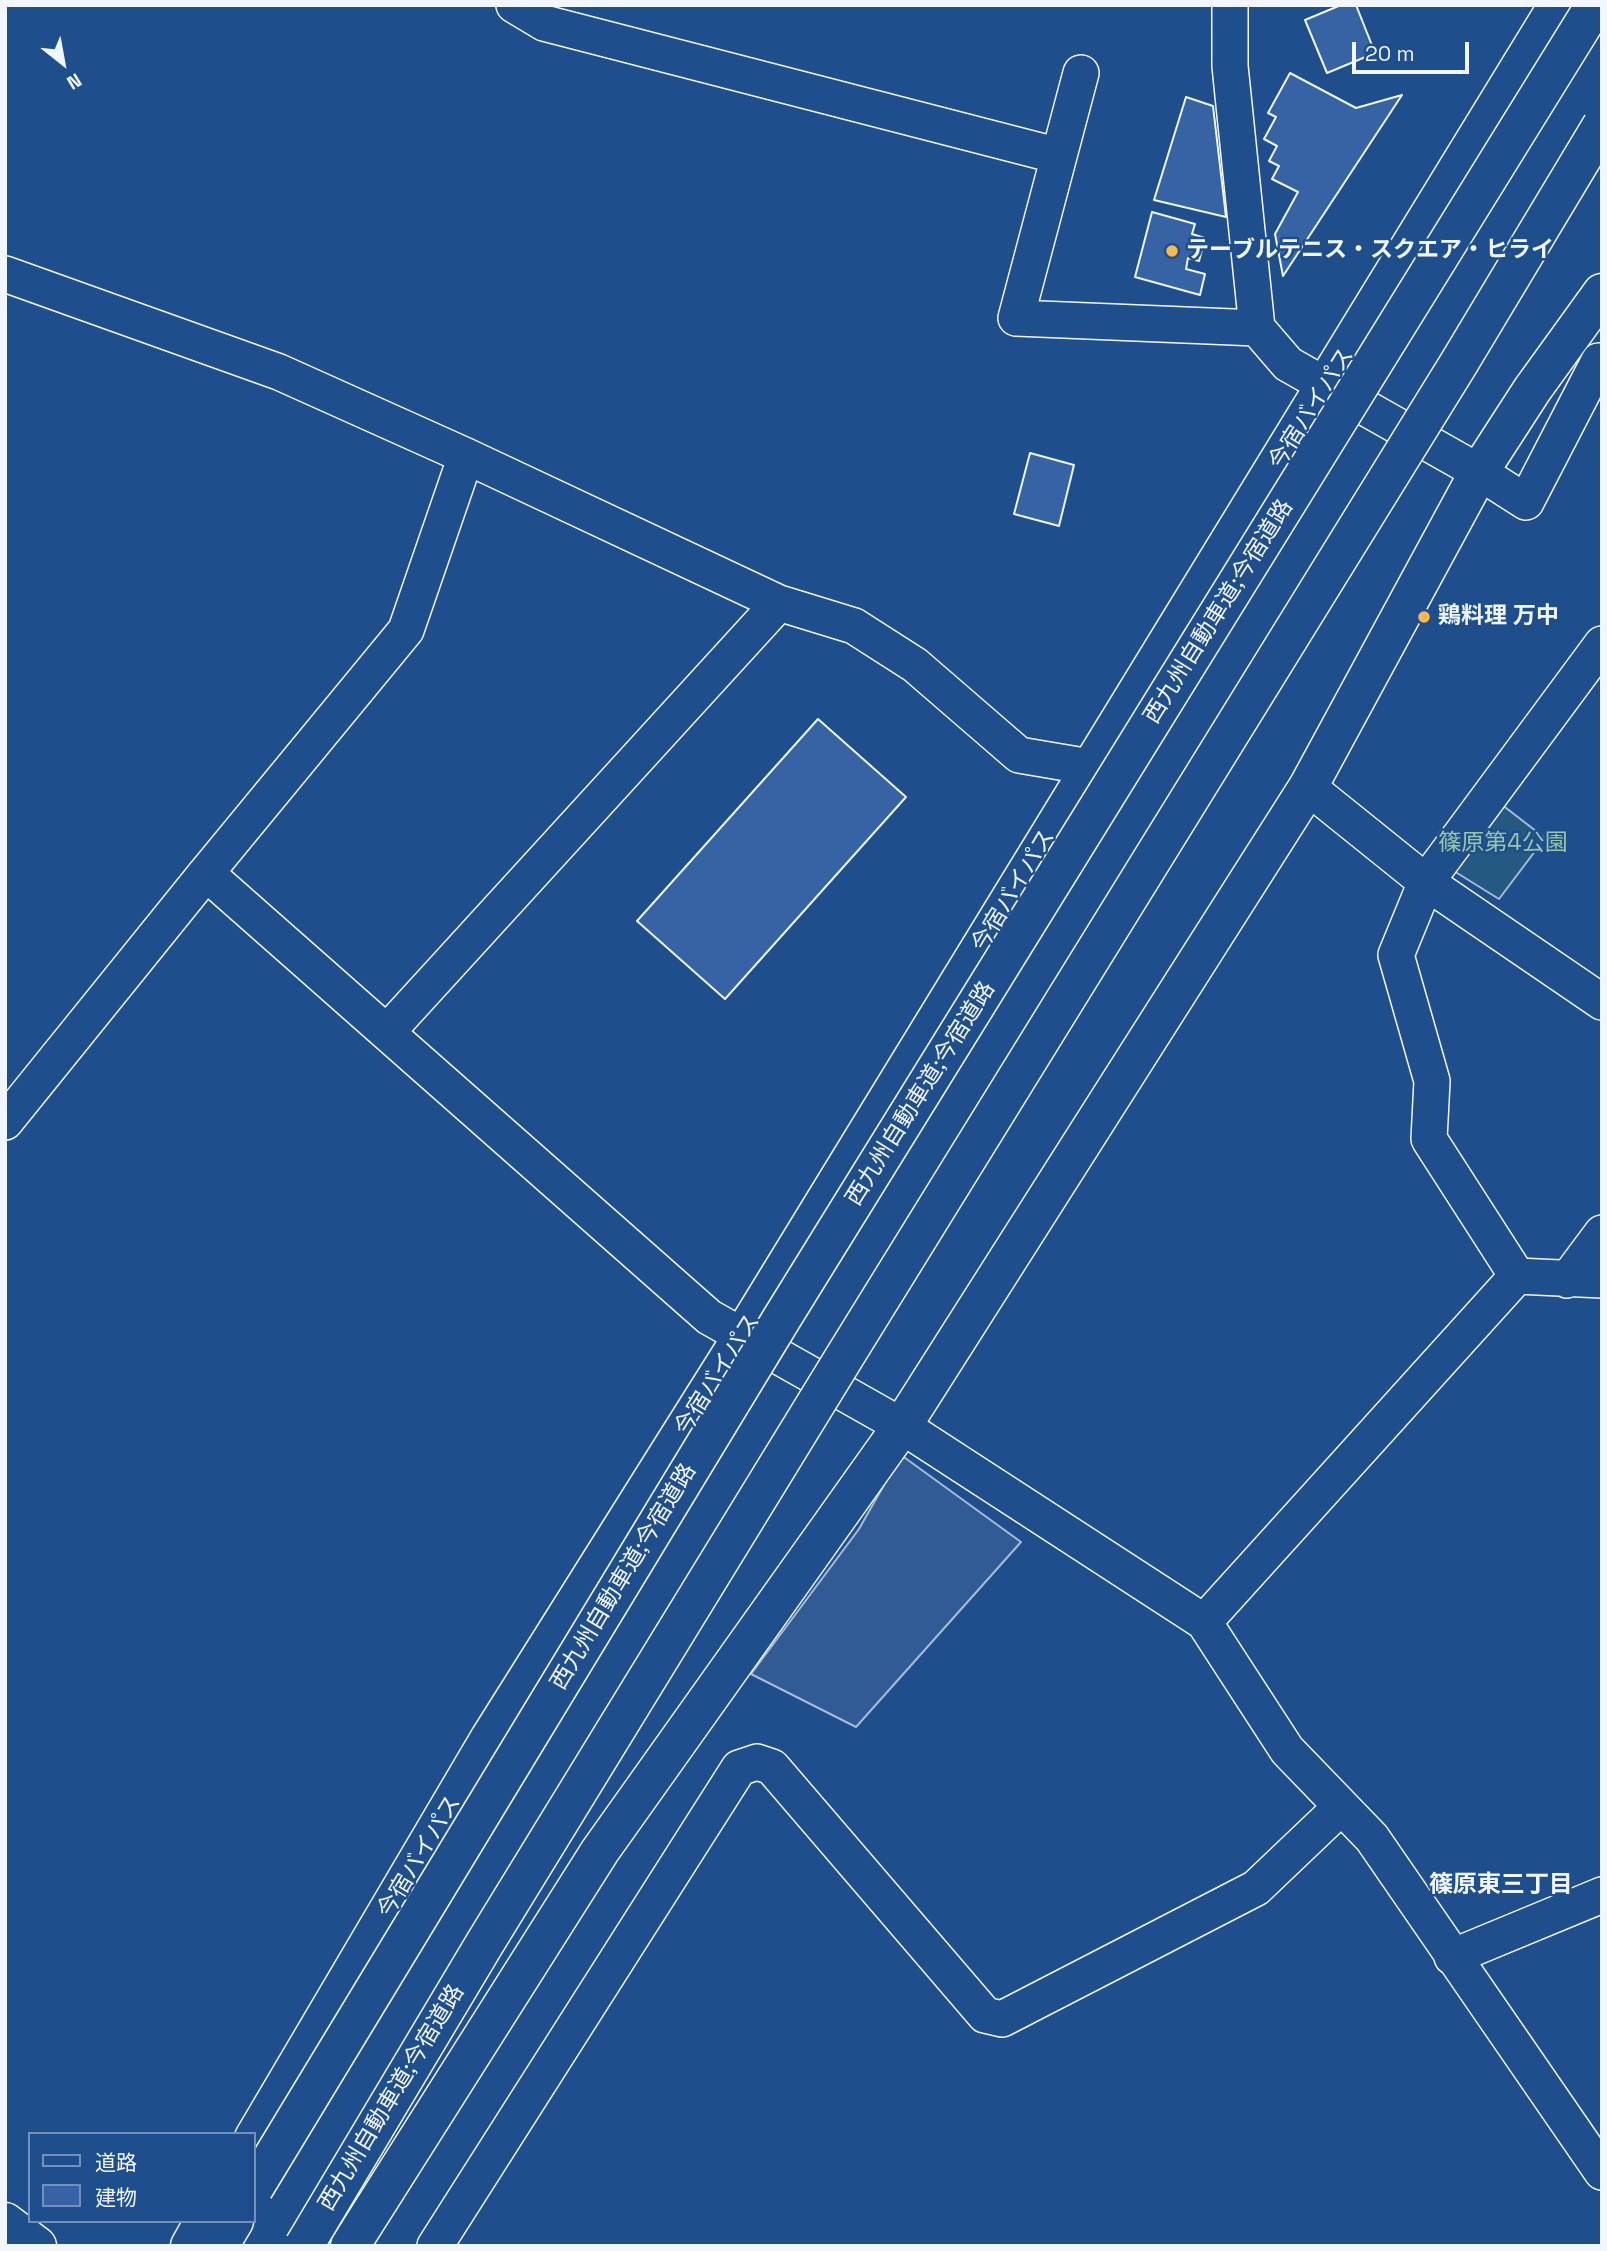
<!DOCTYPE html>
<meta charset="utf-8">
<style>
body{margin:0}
#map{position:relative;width:1607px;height:2251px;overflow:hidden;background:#1f4e8c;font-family:"Space Grotesk","Noto Sans JP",sans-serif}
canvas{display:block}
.frame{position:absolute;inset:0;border:7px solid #f2f6ff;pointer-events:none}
.legend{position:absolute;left:28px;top:2132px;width:228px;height:91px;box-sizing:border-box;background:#1f4e8c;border:2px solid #7391ba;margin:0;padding:9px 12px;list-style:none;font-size:21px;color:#f2f6ff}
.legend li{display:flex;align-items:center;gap:14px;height:35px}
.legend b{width:35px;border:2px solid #7391ba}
.north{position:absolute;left:28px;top:28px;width:70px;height:70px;-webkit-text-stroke:5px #1f4e8c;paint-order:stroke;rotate:149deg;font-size:19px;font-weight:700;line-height:28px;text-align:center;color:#f2f6ff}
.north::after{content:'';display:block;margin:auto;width:24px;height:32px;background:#f2f6ff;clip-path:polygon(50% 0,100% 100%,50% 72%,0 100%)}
.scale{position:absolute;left:1352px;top:42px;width:117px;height:32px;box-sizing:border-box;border:4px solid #f2f6ff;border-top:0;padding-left:9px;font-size:21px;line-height:24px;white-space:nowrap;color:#f2f6ff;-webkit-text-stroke:5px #1f4e8c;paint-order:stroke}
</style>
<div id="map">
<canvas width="1607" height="2251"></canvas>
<div class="frame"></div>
<ul class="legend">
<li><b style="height:9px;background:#1f4e8c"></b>道路</li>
<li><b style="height:19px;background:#3563a3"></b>建物</li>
</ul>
<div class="north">N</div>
<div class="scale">20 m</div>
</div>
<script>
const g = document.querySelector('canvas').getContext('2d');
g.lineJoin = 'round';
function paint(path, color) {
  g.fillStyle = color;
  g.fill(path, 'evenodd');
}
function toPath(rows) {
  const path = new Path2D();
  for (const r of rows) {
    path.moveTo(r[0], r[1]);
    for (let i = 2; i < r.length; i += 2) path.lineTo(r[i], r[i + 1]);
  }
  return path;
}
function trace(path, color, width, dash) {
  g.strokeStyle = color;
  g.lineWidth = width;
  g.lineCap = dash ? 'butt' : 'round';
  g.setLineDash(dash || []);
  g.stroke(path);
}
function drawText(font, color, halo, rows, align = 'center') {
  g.font = font + ' "Space Grotesk","Noto Sans JP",sans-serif';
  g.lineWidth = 5;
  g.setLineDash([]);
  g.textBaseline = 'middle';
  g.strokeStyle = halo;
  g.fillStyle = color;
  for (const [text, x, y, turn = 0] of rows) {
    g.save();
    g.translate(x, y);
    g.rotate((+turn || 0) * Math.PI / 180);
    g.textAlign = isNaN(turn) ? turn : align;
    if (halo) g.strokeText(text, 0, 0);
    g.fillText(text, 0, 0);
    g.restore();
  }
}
const green = toPath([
 [1497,801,1545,838,1499,899,1449,868,1497,801]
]);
const parking = toPath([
 [901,1455,1021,1542,856,1727,751,1674,859,1529,901,1455]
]);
const building = toPath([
 [1341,5,1356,5,1375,53,1327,73,1305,20,1341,5],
 [1290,73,1356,108,1402,95,1283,276,1275,234,1298,192,1272,179,1279,166,1269,161,1277,146,1264,139,1276,117,1268,113,1290,73],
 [1186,97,1213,106,1226,217,1154,200,1186,97],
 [1152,212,1195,224,1192,234,1205,238,1199,261,1188,258,1186,269,1205,274,1200,295,1135,277,1152,212],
 [1030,453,1074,465,1059,526,1014,514,1030,453],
 [818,719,906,797,725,999,637,921,818,719]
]);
const minor = toPath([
 [514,5,544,23,1059,156],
 [1230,5,1230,66,1257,328,1288,364,1479,472,1526,502,1599,361,1602,361],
 [1081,73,1016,318,1257,328],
 [5,274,279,372,466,456,779,603,854,626,915,665,1019,755,1090,767],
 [1308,787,1426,882,1602,1002],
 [206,873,406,630,466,456],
 [387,1032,779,603],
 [5,1122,206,873,709,1317,902,1426,1204,1622,1287,1750,1372,1838,1602,2172],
 [1517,1276,1429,1139,1432,1081,1396,955,1426,882,1602,644],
 [1517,1276,1602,1280],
 [1567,1280,1602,1233],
 [1204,1622,1517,1276],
 [1452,1957,1602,1895],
 [435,2246,739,1768,757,1762,772,1767,985,2015,1002,2019,1256,1888,1341,1807]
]);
const secondary = toPath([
 [5,2222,37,2246]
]);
const trunk = toPath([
 [254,2138,490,1738,742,1337,1558,5],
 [190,2246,204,2221],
 [350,2246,600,1851,902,1426,1308,787,1479,472,1532,390,1602,293]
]);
const motorway = toPath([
 [219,2246,234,2221]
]);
const motorwayBridge = toPath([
 [254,2188,782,1318,1595,5],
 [304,2246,485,1943,845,1356,1459,363,1602,125]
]);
const markers = [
 [1172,251,7,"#ffb74d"],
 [1424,617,7,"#ffb74d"]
];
const poiNames = [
 ["テーブルテニス・スクエア・ヒライ",1186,251],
 ["鶏料理 万中",1438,617]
];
const streetNames = [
 ["今宿バイパス",1312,409,-58],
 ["西九州自動車道;今宿道路",1219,612,-58],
 ["今宿バイパス",1014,891,-59],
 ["西九州自動車道;今宿道路",921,1094,-58],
 ["今宿バイパス",718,1375,-58],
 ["西九州自動車道;今宿道路",624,1577,-59],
 ["今宿バイパス",420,1857,-59],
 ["西九州自動車道;今宿道路",392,2098,-59]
];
const parkNames = [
 ["篠原第4公園",1503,844]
];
const neighbourhoodNames = [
 ["篠原東三丁目",1501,1885]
];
paint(green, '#245a82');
trace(green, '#a8bbd7', 2);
paint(parking, '#305b95');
trace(parking, '#a8bbd7', 2);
paint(building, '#3563a3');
trace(building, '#f2f6ff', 2);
trace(minor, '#f2f6ff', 38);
trace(secondary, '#f2f6ff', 41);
trace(trunk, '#f2f6ff', 41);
trace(motorway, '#f2f6ff', 41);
trace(minor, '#1f4e8c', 35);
trace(secondary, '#1f4e8c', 38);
trace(trunk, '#1f4e8c', 38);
trace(motorway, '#1f4e8c', 38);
trace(motorwayBridge, '#f2f6ff', 41, []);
trace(motorwayBridge, '#1f4e8c', 38);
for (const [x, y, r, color] of markers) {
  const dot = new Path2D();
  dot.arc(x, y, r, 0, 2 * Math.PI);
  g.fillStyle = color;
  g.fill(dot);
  trace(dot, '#1f4e8c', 2.5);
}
drawText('bold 23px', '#f2f6ff', '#1f4e8c', poiNames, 'left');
drawText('23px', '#f2f6ff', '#1f4e8c', streetNames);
drawText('23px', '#97c8a6', '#1f4e8c', parkNames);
drawText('bold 24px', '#f2f6ff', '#1f4e8c', neighbourhoodNames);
</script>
